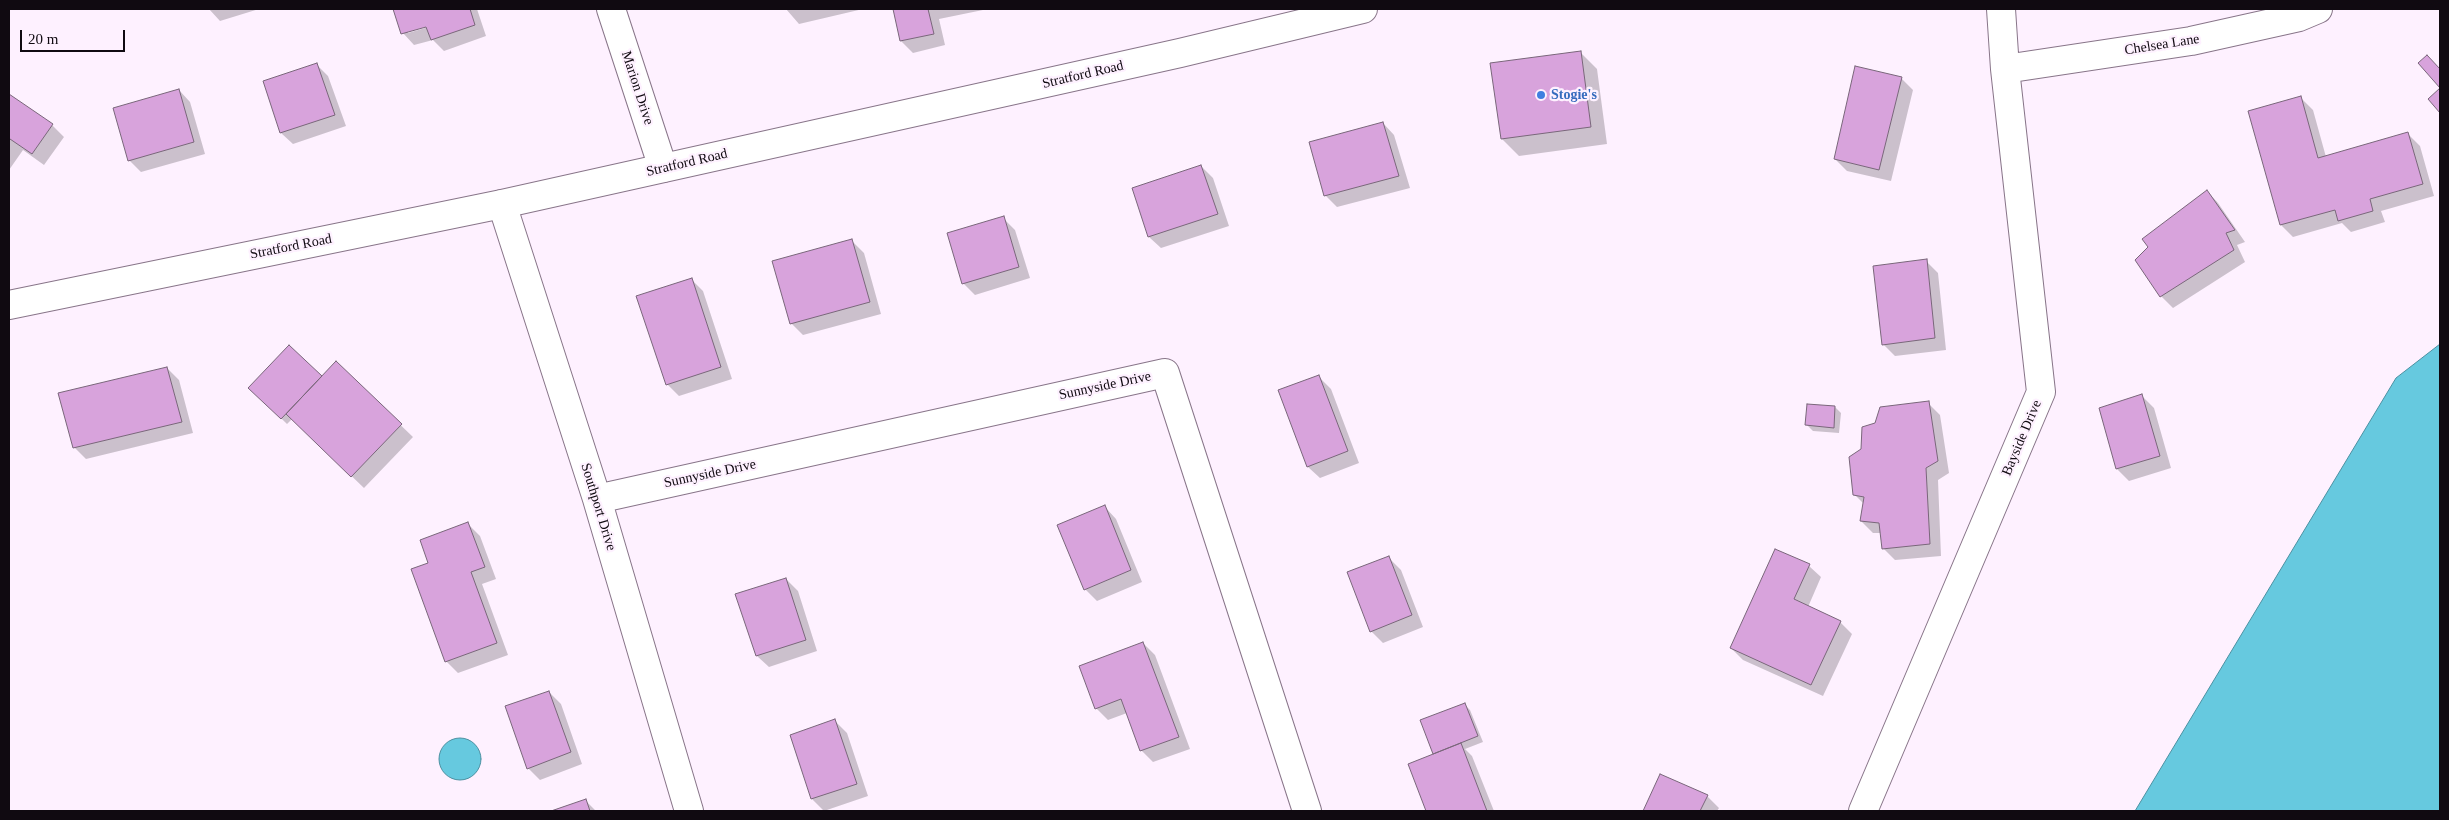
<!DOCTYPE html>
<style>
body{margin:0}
#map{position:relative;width:2449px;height:820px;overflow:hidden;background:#fef1ff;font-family:"Times New Roman",serif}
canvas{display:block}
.frame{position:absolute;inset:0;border:10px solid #100a11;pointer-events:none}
.scale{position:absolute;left:20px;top:30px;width:105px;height:22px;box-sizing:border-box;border:2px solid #100a11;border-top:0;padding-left:6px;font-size:15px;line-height:18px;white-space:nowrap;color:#100a11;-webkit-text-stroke:4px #fef1ff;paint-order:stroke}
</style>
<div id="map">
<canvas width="2449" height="820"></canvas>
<div class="frame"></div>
<div class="scale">20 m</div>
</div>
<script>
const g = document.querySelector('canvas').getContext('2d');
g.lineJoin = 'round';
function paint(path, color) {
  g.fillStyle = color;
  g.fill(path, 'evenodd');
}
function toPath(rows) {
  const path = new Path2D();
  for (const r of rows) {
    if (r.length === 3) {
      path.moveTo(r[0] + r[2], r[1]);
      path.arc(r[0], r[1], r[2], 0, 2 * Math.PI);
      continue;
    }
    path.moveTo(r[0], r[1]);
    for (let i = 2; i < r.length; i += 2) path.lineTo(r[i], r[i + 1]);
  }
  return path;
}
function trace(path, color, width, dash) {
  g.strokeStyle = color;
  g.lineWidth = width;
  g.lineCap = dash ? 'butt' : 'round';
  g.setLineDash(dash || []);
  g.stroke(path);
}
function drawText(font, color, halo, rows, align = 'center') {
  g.font = font + ' "Times New Roman",serif';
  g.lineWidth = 4.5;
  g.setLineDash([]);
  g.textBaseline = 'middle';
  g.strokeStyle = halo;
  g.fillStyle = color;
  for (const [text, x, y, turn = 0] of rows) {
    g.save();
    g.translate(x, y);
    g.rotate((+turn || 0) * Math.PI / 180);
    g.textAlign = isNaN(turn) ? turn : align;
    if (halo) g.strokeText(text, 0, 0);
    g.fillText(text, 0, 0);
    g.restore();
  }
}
const water = toPath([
 [2440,344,2440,811,2135,811,2396,378,2440,344],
 [460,759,21]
]);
const shadow = toPath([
 [209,9,259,9,220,21],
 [394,9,477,9,486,36,444,51,433,40,414,45,403,33],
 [432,24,432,26,408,33,408,30],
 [786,9,863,9,799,24],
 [894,9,982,9,983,10,939,19,945,45,913,53,901,41],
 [1580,52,1597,69,1607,144,1519,156,1502,139],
 [316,64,328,76,346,126,293,144,281,133],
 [1901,78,1913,90,1891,181,1847,171,1835,159],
 [179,90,190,102,205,154,141,172,129,160],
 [9,95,52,125,64,137,44,165,23,150,9,170],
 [2301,98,2313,110,2326,157,2408,134,2420,146,2434,196,2381,211,2385,222,2351,232,2342,223,2293,237,2281,225],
 [1383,123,1394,135,1410,188,1337,207,1325,195],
 [1201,166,1213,178,1229,226,1161,248,1149,237],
 [2207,191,2218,203,2245,242,2237,245,2245,262,2173,308,2161,296],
 [1003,218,1015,230,1030,278,975,295,963,283],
 [852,241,864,253,881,314,803,335,791,323],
 [1926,261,1938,273,1946,350,1895,356,1883,344],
 [691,279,703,291,732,379,679,396,667,384],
 [336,363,413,437,364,488,292,419,287,424,250,388,322,378],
 [167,368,179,380,193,433,86,459,74,447],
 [1319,377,1331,389,1359,463,1320,478,1308,467],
 [2142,396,2154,408,2171,468,2129,481,2117,469,2100,408],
 [1928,403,1940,415,1949,473,1938,480,1941,556,1895,560,1883,548,1881,533,1873,533,1861,521,1864,504,1855,495,1862,450],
 [1835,407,1841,413,1839,433,1813,431,1807,425],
 [1105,507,1116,519,1142,582,1097,601,1085,589],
 [468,524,480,536,496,579,482,584,508,655,458,673,446,661],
 [1389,558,1401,570,1423,627,1383,643,1371,631],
 [1809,566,1821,577,1808,607,1840,622,1852,634,1823,696,1743,660,1731,648],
 [786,579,798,591,817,651,769,667,757,656],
 [1143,643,1155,655,1190,749,1153,762,1141,750,1127,713,1108,720,1096,708],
 [549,692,561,704,582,764,540,780,528,768],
 [1464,704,1470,710,1483,742,1465,749,1472,756,1494,811,1428,811,1409,765,1435,755,1421,721],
 [835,721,847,733,868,796,824,811,812,799,791,736],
 [1661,776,1707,796,1719,808,1717,811,1645,811],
 [586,801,596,811,555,811]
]);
const building = toPath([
 [393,9,470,9,475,25,431,40,426,27,401,34,393,9],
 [893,9,928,9,934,34,900,41,893,9],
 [1581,51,1591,127,1501,139,1490,63,1581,51],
 [2427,55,2440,69,2440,113,2428,99,2440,88,2418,63,2427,55],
 [317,63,335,115,280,133,263,81,317,63],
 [1855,66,1902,77,1879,170,1834,159,1855,66],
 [179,89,194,142,128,161,113,108,179,89],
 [9,94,53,124,32,154,10,139,9,142,9,94],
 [2301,96,2318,158,2408,132,2423,184,2370,199,2373,211,2338,221,2335,210,2280,225,2248,111,2301,96],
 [1383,122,1399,176,1324,196,1309,142,1383,122],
 [1201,165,1218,214,1148,237,1132,188,1201,165],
 [2207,190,2235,230,2226,233,2234,250,2160,297,2135,260,2148,247,2142,239,2207,190],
 [1004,216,1019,267,962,284,947,233,1004,216],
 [852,239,870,302,790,324,772,261,852,239],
 [1927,259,1935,338,1882,345,1873,266,1927,259],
 [692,278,721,367,666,385,636,296,692,278],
 [289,345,322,376,281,419,248,388,289,345],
 [336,361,402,424,351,477,286,414,336,361],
 [167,367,182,422,73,448,58,393,167,367],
 [1319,375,1348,451,1307,467,1278,390,1319,375],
 [2142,394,2160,456,2116,469,2099,408,2142,394],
 [1929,401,1938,461,1926,468,1930,544,1882,549,1879,523,1860,521,1864,497,1853,495,1849,457,1861,449,1862,427,1875,423,1880,407,1929,401],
 [1807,404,1835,406,1834,428,1805,425,1807,404],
 [1105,505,1131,570,1084,590,1057,525,1105,505],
 [468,522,485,567,471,572,497,643,445,662,411,569,428,563,420,540,468,522],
 [1775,549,1810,564,1794,599,1841,621,1811,685,1730,648,1775,549],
 [1389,556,1412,615,1370,632,1347,572,1389,556],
 [786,578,806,640,756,656,735,594,786,578],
 [1143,642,1179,737,1140,751,1121,699,1095,709,1079,666,1143,642],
 [549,691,571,752,527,769,505,706,549,691],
 [1465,703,1478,736,1433,754,1420,720,1465,703],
 [835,719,857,784,811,799,790,735,835,719],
 [1461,743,1487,811,1426,811,1408,764,1461,743],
 [1660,774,1708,795,1700,811,1643,811,1660,774],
 [586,799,590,811,551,811,586,799]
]);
const minor = toPath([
 [611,9,663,168],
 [2005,69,2191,41,2299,17,2318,9],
 [502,204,597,499,689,811],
 [597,499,1165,373,1307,811],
 [1863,811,2041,392,2005,69,2001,9]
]);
const major = toPath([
 [9,305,502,204,1180,53,1363,9]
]);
const markers = [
 [1541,95,5,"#3f7fe0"]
];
const streetNames = [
 ["Chelsea Lane",2162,45,-9],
 ["Stratford Road",1083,75,-13],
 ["Marion Drive",637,88,72],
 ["Stratford Road",687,163,-13],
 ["Stratford Road",291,247,-11],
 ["Sunnyside Drive",1105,386,-12],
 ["Bayside Drive",2022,438,-67],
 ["Sunnyside Drive",710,474,-12],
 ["Southport Drive",598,507,73]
];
const shopNames = [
 ["Stogie's",1551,95]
];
paint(water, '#66c9df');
trace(water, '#4c90a1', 1);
paint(shadow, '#0003');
paint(building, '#d8a3dc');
trace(building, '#79667a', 1);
trace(minor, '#887589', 30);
trace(major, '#887589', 30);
trace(minor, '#fff', 28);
trace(major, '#fff', 28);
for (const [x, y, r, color] of markers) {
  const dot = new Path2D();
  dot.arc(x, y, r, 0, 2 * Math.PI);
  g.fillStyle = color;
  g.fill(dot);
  trace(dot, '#fef1ff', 2);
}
drawText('14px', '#100a11', '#fef1ff', streetNames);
drawText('bold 14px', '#366cbe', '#fef1ff', shopNames, 'left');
</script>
